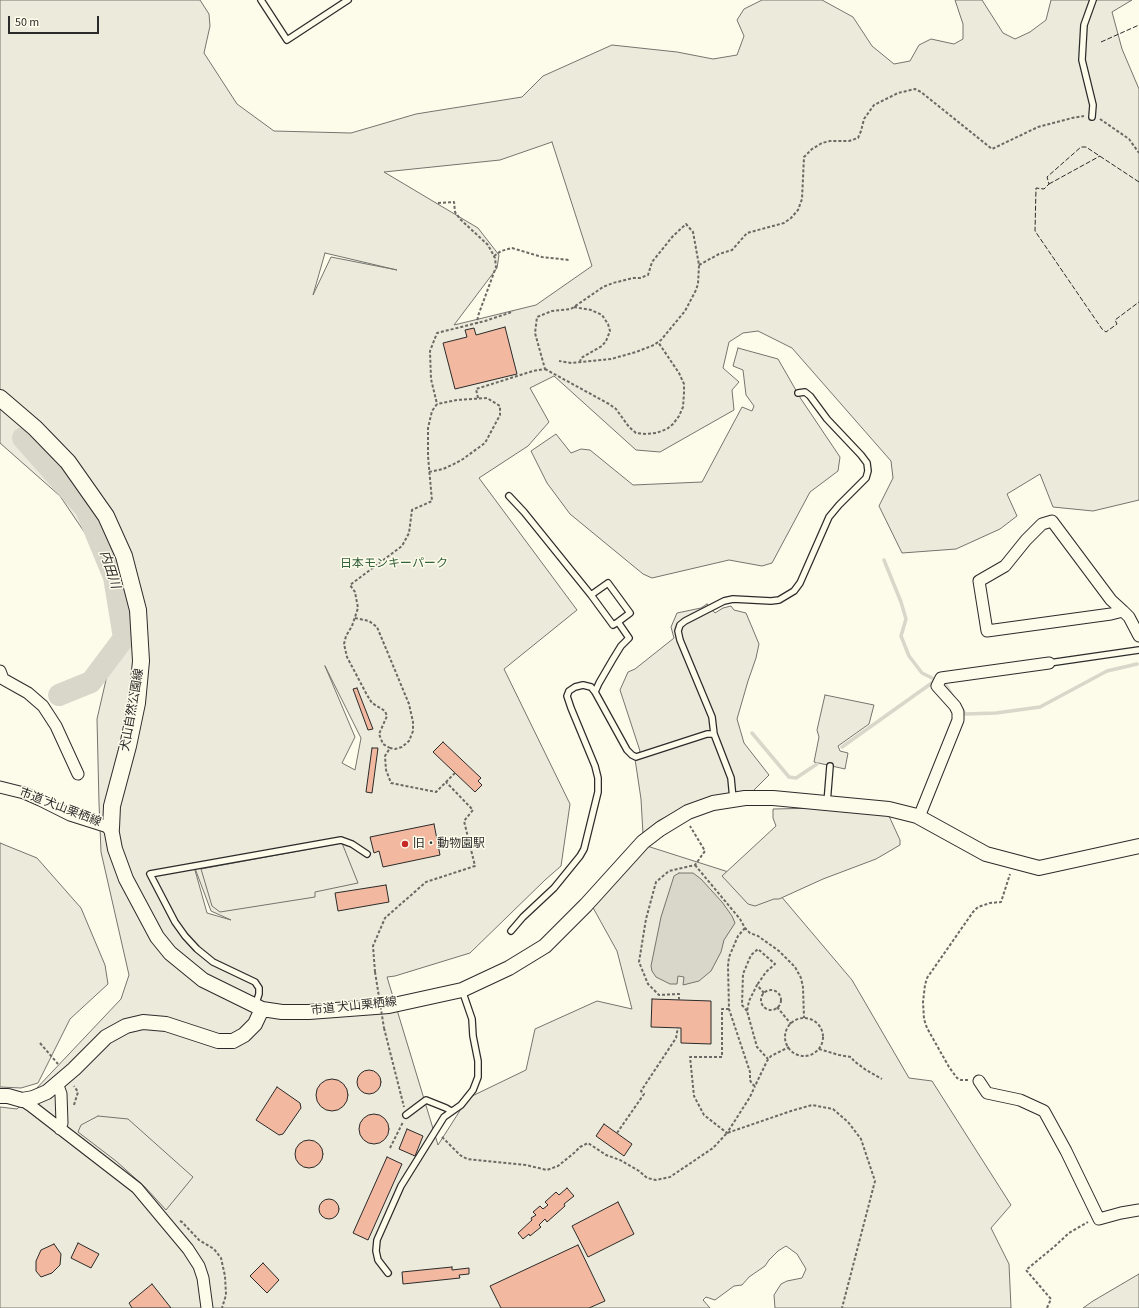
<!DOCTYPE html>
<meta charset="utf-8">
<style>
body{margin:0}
#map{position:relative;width:1139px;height:1308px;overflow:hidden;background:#fdfbea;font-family:"Source Sans 3",sans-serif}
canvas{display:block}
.scale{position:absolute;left:8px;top:16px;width:91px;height:18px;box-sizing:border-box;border:2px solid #2b2b2b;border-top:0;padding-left:5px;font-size:12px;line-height:14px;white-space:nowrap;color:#2b2b2b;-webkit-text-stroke:3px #fdfbea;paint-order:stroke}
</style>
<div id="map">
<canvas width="1139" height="1308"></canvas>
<div class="scale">50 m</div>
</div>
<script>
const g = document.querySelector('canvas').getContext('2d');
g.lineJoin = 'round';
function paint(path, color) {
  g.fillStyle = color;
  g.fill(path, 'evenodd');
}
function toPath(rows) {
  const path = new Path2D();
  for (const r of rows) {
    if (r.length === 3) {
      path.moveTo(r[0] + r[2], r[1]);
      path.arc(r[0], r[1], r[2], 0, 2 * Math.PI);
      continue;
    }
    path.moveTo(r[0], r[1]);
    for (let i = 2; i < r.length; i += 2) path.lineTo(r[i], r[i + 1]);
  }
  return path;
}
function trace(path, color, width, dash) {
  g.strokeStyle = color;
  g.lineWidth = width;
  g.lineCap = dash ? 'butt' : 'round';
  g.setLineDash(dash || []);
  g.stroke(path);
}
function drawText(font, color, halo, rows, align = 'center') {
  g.font = font + ' "Source Sans 3","Noto Sans JP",sans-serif';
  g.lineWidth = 3;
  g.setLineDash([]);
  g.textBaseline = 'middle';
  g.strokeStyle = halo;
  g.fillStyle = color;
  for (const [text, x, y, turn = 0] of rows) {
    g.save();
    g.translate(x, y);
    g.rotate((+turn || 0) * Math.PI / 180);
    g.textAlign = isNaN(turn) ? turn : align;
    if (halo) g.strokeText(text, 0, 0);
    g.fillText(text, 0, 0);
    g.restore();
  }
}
const green = toPath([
 [0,0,200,0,209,14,210,26,204,53,237,104,274,131,351,133,416,114,522,97,543,76,612,45,677,52,713,59,737,55,744,36,737,20,744,9,762,0,822,0,853,17,872,46,894,64,910,61,919,45,931,39,954,44,963,39,963,24,955,0,982,0,1003,33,1015,39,1030,32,1046,20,1051,0,1132,0,1112,12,1122,49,1139,89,1139,500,1093,511,1053,507,1040,474,1007,494,1017,516,1000,529,956,549,902,553,879,506,893,478,891,461,792,348,758,331,743,333,729,342,723,368,739,382,732,390,734,410,660,452,636,450,554,376,530,388,549,422,528,446,479,478,577,610,504,669,570,804,561,866,545,880,470,953,395,976,387,977,438,1145,468,1098,526,1070,535,1029,597,1001,632,1009,617,951,591,904,647,846,741,876,780,895,852,980,909,1078,932,1081,1011,1205,991,1228,1009,1264,1011,1308,775,1308,774,1295,781,1284,787,1281,802,1278,806,1269,797,1254,786,1246,778,1251,769,1260,765,1266,749,1277,742,1285,734,1286,715,1300,706,1297,703,1300,710,1308,0,1308,0,1107,17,1109,121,999,129,975,101,852,99,803,97,719,120,619,112,573,60,496,0,443,0,0],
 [552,142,592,266,536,305,454,325,497,268,499,255,478,228,384,172,500,160,552,142],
 [325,253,397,270,331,257,313,295,325,253],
 [325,666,361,738,355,770,342,763,355,737,325,666],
 [193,863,211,911,231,920,207,913,193,863],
 [1139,1274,1139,1308,1083,1308,1093,1301,1139,1274]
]);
const parking = toPath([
 [738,348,778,359,801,399,840,457,838,471,810,492,772,563,762,566,729,560,652,578,643,574,570,514,547,483,531,451,556,434,571,453,581,449,590,450,633,485,702,482,742,407,752,411,754,406,746,395,743,370,733,366,738,348],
 [707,604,715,613,723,608,731,606,734,610,746,613,759,644,756,658,748,681,737,719,744,743,769,775,751,793,688,805,658,821,643,834,641,799,635,759,640,751,620,690,628,672,635,669,674,638,671,627,677,613,701,608,707,604],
 [825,695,874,705,869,724,838,746,840,751,848,753,845,769,814,762,819,737,817,730,825,695],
 [819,808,874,812,889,816,900,840,900,845,876,859,823,879,779,899,774,899,755,906,748,904,722,876,776,826,773,818,773,809,819,808],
 [0,843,37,858,81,908,105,965,108,984,70,1019,38,1083,21,1088,0,1087,0,843],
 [342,843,358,883,315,892,315,897,220,912,212,906,201,869,342,843],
 [98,1116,128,1119,193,1177,166,1210,145,1187,116,1161,78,1132,81,1125,98,1116]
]);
const water = toPath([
 [679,873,693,873,701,879,722,902,732,916,735,923,724,940,721,952,711,971,699,981,683,985,684,977,678,976,677,984,670,984,656,977,652,971,651,966,661,917,674,876,679,873]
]);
const stream = toPath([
 [945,684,954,698],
 [961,708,965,714,996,713,1040,707,1107,671,1137,664],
 [752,733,789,777,796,778,817,764],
 [842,747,936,680,922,673,909,656,901,636,906,619,901,602,884,560]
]);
const river = toPath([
 [23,438,86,509,114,577,124,638,91,682,59,695]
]);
const building = toPath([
 [505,327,517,374,455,389,443,343,467,337,465,330,474,328,476,335,505,327],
 [357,688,373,729,368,730,353,689,357,688],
 [443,742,481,778,478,781,482,785,475,792,433,752,443,742],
 [372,748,378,748,372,793,366,792,372,748],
 [434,824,440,855,383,867,379,851,374,853,370,837,434,824],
 [386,885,389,902,338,911,335,893,386,885],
 [652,999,711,1001,711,1044,681,1043,681,1028,651,1027,652,999],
 [369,1082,12],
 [332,1095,16],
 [277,1087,300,1103,301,1108,283,1134,279,1135,256,1120,277,1087],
 [374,1129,15],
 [604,1124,632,1144,624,1156,596,1136,604,1124],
 [407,1129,423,1136,415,1156,399,1149,407,1129],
 [309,1154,14],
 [387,1157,402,1164,368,1240,353,1233,387,1157],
 [567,1188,574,1196,564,1204,565,1206,547,1222,545,1219,539,1225,541,1227,530,1236,529,1234,523,1239,518,1233,532,1220,531,1218,536,1215,533,1212,540,1206,543,1209,548,1205,545,1202,556,1192,559,1195,567,1188],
 [329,1209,10],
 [618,1202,634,1234,588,1257,572,1226,618,1202],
 [78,1243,99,1254,91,1268,71,1258,78,1243],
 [54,1244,61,1254,60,1265,52,1273,41,1277,36,1271,36,1261,41,1250,54,1244],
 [578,1245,605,1301,589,1308,501,1308,490,1286,578,1245],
 [263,1263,279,1280,267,1293,250,1276,263,1263],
 [452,1267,452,1270,469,1268,469,1274,459,1275,460,1278,403,1284,402,1272,452,1267],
 [152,1284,171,1308,132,1308,129,1303,152,1284]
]);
const path = toPath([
 [1100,119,1129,139,1139,153],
 [438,203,454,202,455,212,460,219,488,245,495,258,496,267,478,316,477,324],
 [494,256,501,251,512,248,542,257,569,260],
 [699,265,719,254,732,250,747,233,784,223,791,218,798,210,802,199,804,157,812,149,822,143,830,141,849,141,858,138,861,131,864,119,874,105,898,93,915,89,921,92,992,149,1038,127,1072,118,1084,116],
 [574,307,591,310,602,315,608,324,610,331,606,341,602,346,581,358,580,362],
 [545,369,609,404,616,409,629,427,636,433,646,434,656,433,667,429,673,424,679,416,683,407,684,393,684,384,679,373,658,342],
 [478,398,476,389,533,371,545,369,535,333,537,317,552,311,571,309,603,287,613,283,633,278,640,278,648,275,652,262,673,236,686,224,693,232,699,265,698,284,696,290,685,311,661,340,654,345,636,352,611,359,572,363,559,361],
 [429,472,443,469,454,464,463,459,485,443,500,415,500,406,487,398,457,400,437,404],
 [355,618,369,621,377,627,409,704,413,722,413,731,409,741,402,747,395,749,390,748],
 [455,773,436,792,391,783,386,770,385,756,390,748,383,744,379,734,387,716,385,711,372,703,367,695,347,657,344,644,346,636,352,626,358,608,355,592,350,585,402,546,409,533,412,510,432,501,428,456,428,428,432,411,437,404,431,379,430,351,437,333,485,321,509,313,513,311],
 [695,865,740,919,745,928,750,933,758,936,779,951,795,967,801,978,803,987,804,1018],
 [745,928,738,936,729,957,728,966,729,1009,750,1072,750,1080,752,1084,755,1086,767,1061,771,1056,789,1047],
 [375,972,373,946,385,918,426,882,475,866,464,821,473,810,446,782],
 [771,1000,10],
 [764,993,757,985,749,1001,747,1011,757,1047,768,1059],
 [679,1000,679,994,659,995,648,984,639,962,646,919,656,882,669,871,695,865,705,851,690,826],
 [777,1007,791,1024],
 [729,1009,722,1009,722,1057,690,1057,694,1096,704,1115,727,1133,750,1097,755,1086],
 [747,1011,742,1005,743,974,751,955,758,949,775,964,766,972,757,985],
 [804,1037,19],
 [384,1028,404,1107],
 [40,1043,58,1064],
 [819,1049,839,1055,851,1057,854,1061,866,1070,882,1079],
 [968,1080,961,1080,957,1078,949,1067,927,1028,924,1019,923,1002,925,985,927,978,973,912,978,907,990,903,1001,902,1010,874],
 [74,1105,78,1092,74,1086],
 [617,1133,644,1094,641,1091,676,1038,678,1027],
 [442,1137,460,1155,467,1159,526,1165,547,1170,558,1166,574,1153,580,1147,588,1143,606,1155,620,1160,639,1171,647,1178,656,1180,670,1177,713,1148,727,1133,791,1111,812,1105,833,1109,848,1122,861,1139,875,1181,842,1308],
 [390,1148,403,1122],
 [180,1221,182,1222,199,1240,214,1249,221,1258,225,1276,226,1295,222,1308],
 [1047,1308,1051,1299,1026,1270,1055,1246,1069,1233,1088,1222]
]);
const service = toPath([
 [261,0,287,40,348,0],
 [1092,117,1093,105,1082,60,1084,25,1093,0],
 [509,496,524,512,591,595,608,583,630,613,618,622,629,638,621,646,613,659,599,683,595,692],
 [591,595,613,625,618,622],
 [1049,663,1139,650],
 [733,799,731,778,714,734,712,717,680,640,678,631,680,625,685,621,724,601,733,599,771,601,779,600,794,591,800,583,829,517,839,505,866,478,868,471,867,463,861,455,827,419,810,396,805,392,798,393],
 [827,803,830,766],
 [511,931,523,917,554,888,580,856,584,849,598,792,598,778,595,766,571,708,567,696,569,691,575,687,583,685,591,687,595,692,627,750,632,755,636,757,707,734,714,734],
 [255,1006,259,994,259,988,255,982,213,962,197,949,185,936,175,922,150,874,341,840,352,844,367,854],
 [406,1115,426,1100,446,1108,451,1111],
 [388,1273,378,1260,376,1251,377,1240,401,1186,444,1117,461,1105,473,1090,478,1077,478,1061,473,1036,472,1019,462,990]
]);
const minor = toPath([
 [1123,611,1111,614,987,631,979,581,1005,566,1026,540,1042,524,1052,521,1111,600,1123,611,1129,617,1139,636],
 [0,671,3,679,28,693,43,706,56,726,78,774],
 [0,787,24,793,40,800,70,815,111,828],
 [919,817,958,720,958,712,955,706,937,686,941,678,1049,663],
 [979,1081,987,1093,1020,1100,1044,1111,1066,1151,1099,1219,1121,1213,1139,1210],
 [57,1083,61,1094,62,1123,60,1129],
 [22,1100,31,1106,137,1188,188,1249,199,1266,203,1278,207,1308]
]);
const tertiary = toPath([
 [111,828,115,849,126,879,157,937,170,953,203,980,262,1009,282,1012,309,1012,389,1006,462,990,509,968,545,946,586,905,643,842,660,829,688,812,713,803,745,798,773,798,889,809,917,816,986,854,1039,868,1139,846],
 [0,1096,8,1096,22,1100,33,1098,47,1092,74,1069,106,1037,126,1026,143,1022,166,1024,218,1041,233,1041,244,1035,255,1024,262,1009]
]);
const secondary = toPath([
 [0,398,35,428,68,462,106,516,124,556,138,610,141,661,137,703,128,746,112,806,111,828]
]);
const pathBridge = toPath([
 [375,972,384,1028]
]);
const fence = toPath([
 [1101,42,1139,25],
 [1139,182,1086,147,1081,147,1047,177,1049,184,1044,189,1036,188,1035,231,1102,329,1106,332,1117,324,1115,320,1139,302],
 [1049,184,1100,156]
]);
const markers = [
 [405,844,4,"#c62828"]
];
const parkNames = [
 ["日本モンキーパーク",394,564]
];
const streetNames = [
 ["犬山自然公園線",133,710,-80],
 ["市道 犬山栗栖線",60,808,21],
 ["市道 犬山栗栖線",354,1007,-6]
];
const poiNames = [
 ["旧・動物園駅",413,844]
];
const waterNames = [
 ["内田川",109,570,72]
];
paint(green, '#ecebdb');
trace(green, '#74746e', 1);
paint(parking, '#eceadb');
trace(parking, '#74746e', 1);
paint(water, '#d8d7c9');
trace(water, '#74746e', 1);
trace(stream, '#d8d7c9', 3.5);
trace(river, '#d8d7c9', 22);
paint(building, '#f2b8a0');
trace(building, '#2b2b2b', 1);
trace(service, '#2b2b2b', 8);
trace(minor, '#2b2b2b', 13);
trace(tertiary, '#2b2b2b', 16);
trace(secondary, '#2b2b2b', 18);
trace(path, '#6a6964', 2, [3, 2]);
trace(service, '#fdfbea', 5.5);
trace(minor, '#fdfbea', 11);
trace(tertiary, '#fdfbea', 14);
trace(secondary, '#fdfbea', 16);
trace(pathBridge, '#6a6964', 2, [3, 2]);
trace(fence, '#2b2b2b', 1, [5, 2]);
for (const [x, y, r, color] of markers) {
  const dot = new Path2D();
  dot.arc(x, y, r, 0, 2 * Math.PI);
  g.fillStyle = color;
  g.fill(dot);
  trace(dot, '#fdfbea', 1.5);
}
drawText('12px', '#34623c', '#fdfbea', parkNames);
drawText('12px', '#2b2b2b', '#fdfbea', streetNames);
drawText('12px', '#2b2b2b', '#fdfbea', poiNames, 'left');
drawText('italic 13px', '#2b2b2b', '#fdfbea', waterNames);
</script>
